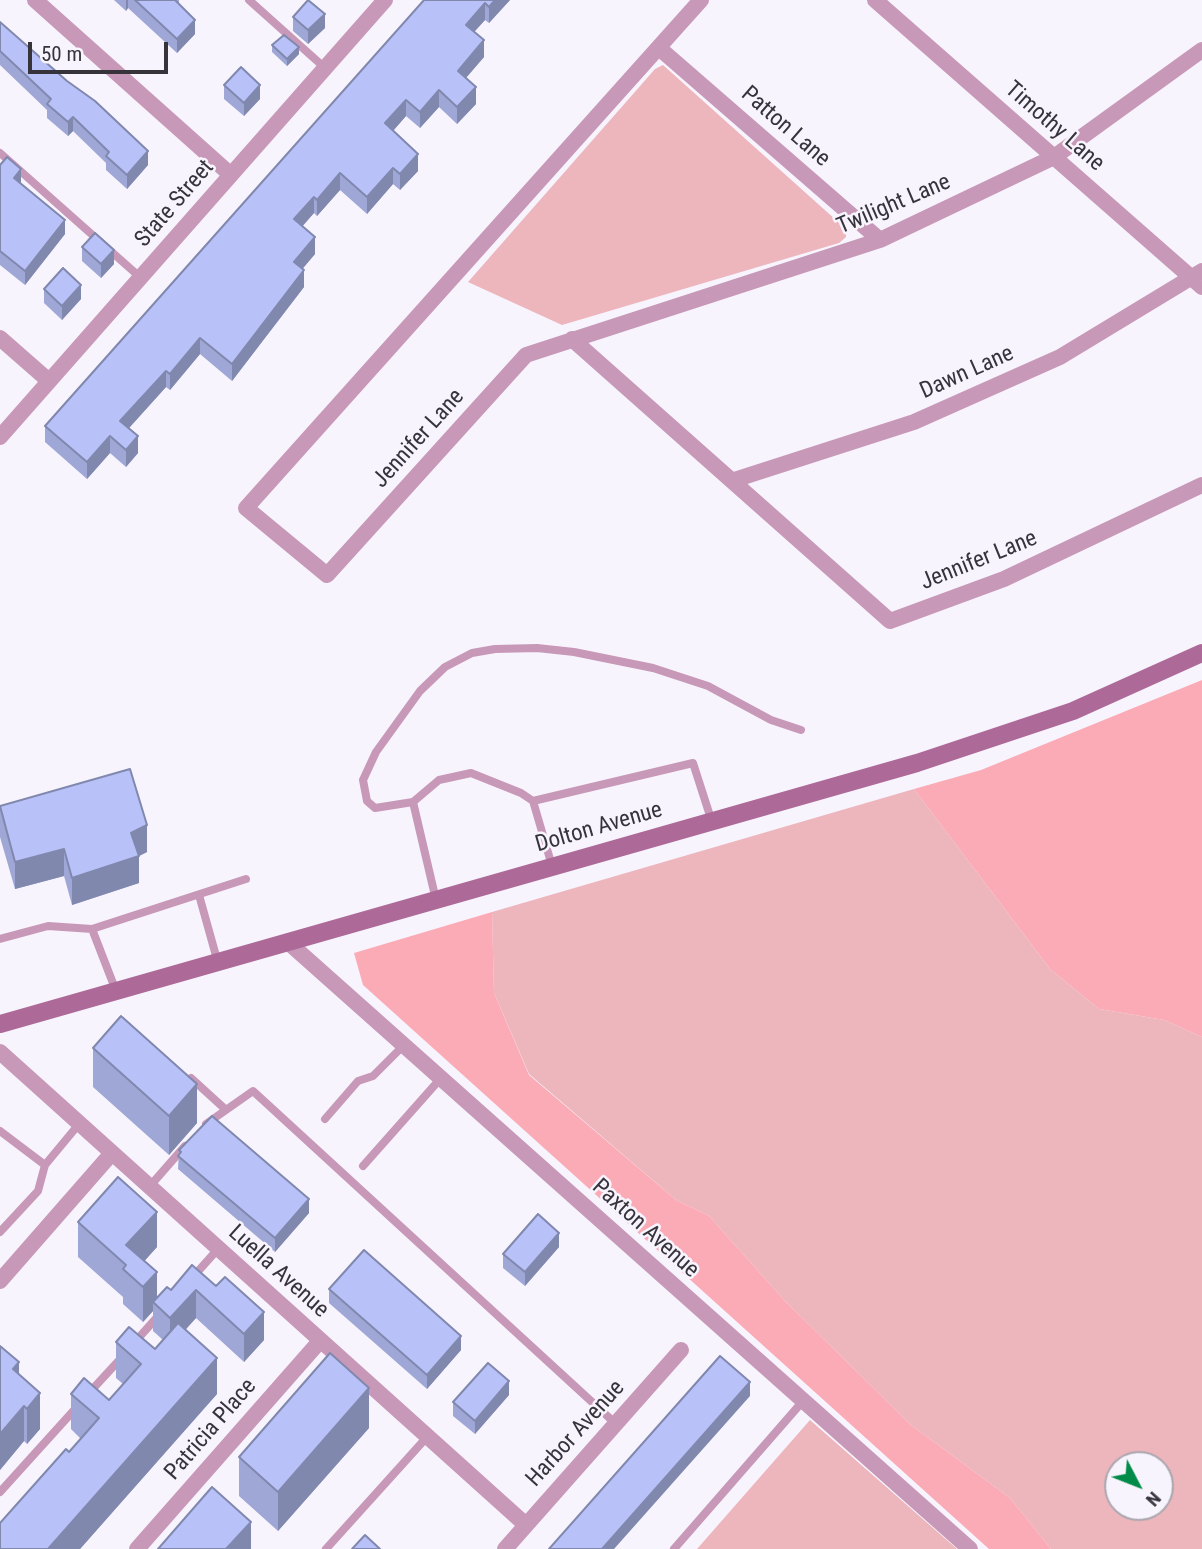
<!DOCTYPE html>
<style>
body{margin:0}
#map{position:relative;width:1202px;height:1549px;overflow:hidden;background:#f8f4fd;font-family:"Roboto Condensed",sans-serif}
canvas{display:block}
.north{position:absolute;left:1104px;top:1451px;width:70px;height:70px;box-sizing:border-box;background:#f8f4fd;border:2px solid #aba7af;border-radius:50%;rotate:132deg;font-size:19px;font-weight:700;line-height:28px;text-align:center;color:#37333b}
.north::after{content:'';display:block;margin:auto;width:24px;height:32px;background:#018b48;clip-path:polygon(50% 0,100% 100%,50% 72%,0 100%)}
.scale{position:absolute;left:28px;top:42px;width:140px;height:32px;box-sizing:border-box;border:4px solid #37333b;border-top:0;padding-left:9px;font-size:21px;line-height:24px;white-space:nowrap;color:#37333b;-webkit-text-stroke:5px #f8f4fd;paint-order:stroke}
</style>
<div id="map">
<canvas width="1202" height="1549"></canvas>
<div class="north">N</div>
<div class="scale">50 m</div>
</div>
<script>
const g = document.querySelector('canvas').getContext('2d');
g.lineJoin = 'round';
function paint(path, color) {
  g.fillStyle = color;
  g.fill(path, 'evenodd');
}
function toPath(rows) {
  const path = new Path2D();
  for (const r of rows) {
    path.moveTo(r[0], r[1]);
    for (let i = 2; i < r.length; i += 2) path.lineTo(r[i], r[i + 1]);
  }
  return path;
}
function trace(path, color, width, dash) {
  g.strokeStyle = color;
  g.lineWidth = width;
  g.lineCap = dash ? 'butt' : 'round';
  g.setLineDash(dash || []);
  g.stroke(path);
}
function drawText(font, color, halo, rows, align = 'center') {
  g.font = font + ' "Roboto Condensed",sans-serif';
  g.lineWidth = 5;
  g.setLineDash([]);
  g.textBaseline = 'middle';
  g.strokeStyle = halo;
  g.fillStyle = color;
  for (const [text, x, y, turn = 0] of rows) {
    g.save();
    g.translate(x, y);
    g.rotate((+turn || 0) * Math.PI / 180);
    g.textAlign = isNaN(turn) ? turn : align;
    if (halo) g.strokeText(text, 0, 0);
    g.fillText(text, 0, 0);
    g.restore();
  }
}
const green = toPath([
 [663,65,846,229,846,237,839,243,562,325,468,282,655,69],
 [914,789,1050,969,1099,1009,1164,1020,1202,1037,1202,1549,1051,1549,1010,1498,911,1425,786,1302,709,1216,676,1200,529,1074,494,993,492,912],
 [1118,1465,1160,1465,1160,1507,1118,1507],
 [810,1420,957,1549,697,1549]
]);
const forest = toPath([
 [1202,680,1202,1037,1164,1020,1099,1009,1050,969,914,789,981,770],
 [492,912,494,993,529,1075,676,1200,709,1216,786,1302,911,1425,1010,1498,1051,1549,989,1549,363,985,354,953]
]);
const lane = toPath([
 [249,0,325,68],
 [0,153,141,278],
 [413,802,439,780,471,773,521,793,533,801],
 [552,866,533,801,693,763,712,822],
 [199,895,218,963],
 [436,900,413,802,375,808,367,801,363,780,376,752,420,691,445,667,472,653,495,649,537,648,574,652,653,668,708,686,771,720,801,730],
 [0,939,48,926,92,929],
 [116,991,92,929,246,879],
 [191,1078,225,1109],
 [325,1119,358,1081,373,1076,404,1045],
 [206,1124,253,1091,616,1424],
 [0,1131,45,1165,79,1124],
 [363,1166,441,1078],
 [150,1186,185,1146],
 [0,1232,38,1191,45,1165],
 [192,1278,218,1249],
 [134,1343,160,1314],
 [89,1393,123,1356],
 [0,1492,76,1408],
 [326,1549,427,1437],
 [674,1549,803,1401]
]);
const street = toPath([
 [35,0,231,175],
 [701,0,246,508,327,575,526,355,880,240,1054,157,1202,50],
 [875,0,1202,287],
 [659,48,880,240],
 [0,338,49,381],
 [572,339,890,621,1004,579,1202,485],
 [0,437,385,0],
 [734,480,914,422,1060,357,1202,271],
 [289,943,970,1549],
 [0,1052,526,1525],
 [0,1281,112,1153],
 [137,1549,320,1341],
 [505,1549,681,1350]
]);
const secondary = toPath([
 [0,1024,917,763,1073,711,1202,653]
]);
const wall = toPath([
 [114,0,179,0,179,5,195,34,177,53,128,8,126,11],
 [424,0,510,0,489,23,485,20,474,32,484,57,466,78,476,104,457,124,439,107,420,128,406,116,393,131,418,171,400,190,393,184,367,214,340,190,317,216,314,213,302,226,315,254,302,269,304,287,232,381,200,354,170,390,166,387,129,428,138,453,126,467,110,453,87,479,45,442,45,426],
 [293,17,325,28,308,44,293,31],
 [0,22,148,165,127,189,106,170,106,163,73,131,68,136,47,118,47,110,0,65],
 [272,45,299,54,287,66,272,52],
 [224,85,260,99,244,116,224,99],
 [0,165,21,183,65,234,25,285,0,265],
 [82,247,114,264,101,278,82,261],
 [44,289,81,299,62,320,44,303],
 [0,806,147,852,139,856,139,883,72,905,64,876,15,889,0,837],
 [93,1048,197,1123,169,1155,93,1087],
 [179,1150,309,1213,275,1252,178,1169],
 [78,1222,157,1247,144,1261,157,1298,171,1290,192,1265,264,1340,244,1362,196,1318,185,1330,217,1394,80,1549,0,1549,69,1452,81,1439,71,1429,71,1394,109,1400,123,1384,116,1378,116,1342,155,1349,163,1340,153,1331,153,1311,143,1322,123,1304,123,1297,78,1257],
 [559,1247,525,1286,503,1268,503,1254],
 [329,1289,461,1350,427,1389,329,1303],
 [0,1346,19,1374,40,1429,27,1444,24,1441,0,1470],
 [509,1395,475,1434,453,1416,453,1402],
 [369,1428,278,1531,239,1496,239,1457]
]);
const shadedWall = toPath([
 [126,0,128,0,128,8,126,11],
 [495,0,510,0,489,23,489,7],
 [485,3,485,20,466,41,466,25],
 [325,14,325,28,308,44,308,30],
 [195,20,195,34,177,53,177,39],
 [484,40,484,57,458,87,458,71],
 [299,47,299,54,287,66,287,59],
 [260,85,260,99,244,116,244,103],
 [476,87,476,104,457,124,457,107],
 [439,90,439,107,420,128,420,112],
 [406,100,406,116,385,140,385,123],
 [73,117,73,131,68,136,68,122],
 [148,151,148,165,127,189,127,175],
 [418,154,418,171,400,190,400,174],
 [393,168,393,184,367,214,367,197],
 [21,169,21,183,14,178],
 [340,173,340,190,317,216,317,200],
 [314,197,314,213,294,236,294,219],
 [65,220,65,234,25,285,25,271],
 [315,237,315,254,294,279,294,262],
 [114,250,114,264,101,278,101,264],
 [304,270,304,287,232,381,232,364],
 [81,285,81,299,62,320,62,306],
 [200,338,200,354,170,390,170,374],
 [166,371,166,387,120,438,120,421],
 [110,436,110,453,87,479,87,462],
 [138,436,138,453,126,467,126,450],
 [147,825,147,852,139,856,139,883,72,905,72,878,131,833],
 [64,849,64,876,15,889,15,862],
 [197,1084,197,1123,169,1155,169,1116],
 [309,1199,309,1213,275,1252,275,1238],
 [157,1212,157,1247,131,1276,126,1245],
 [559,1233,559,1247,525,1286,525,1272],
 [157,1272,157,1306,153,1302,153,1311,143,1322,143,1287],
 [196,1290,196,1318,170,1347,170,1318],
 [264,1312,264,1340,244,1362,244,1334],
 [461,1336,461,1350,427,1389,427,1375],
 [217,1358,217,1394,80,1549,48,1549],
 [19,1362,19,1398,13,1369],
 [509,1381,509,1395,475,1434,475,1421],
 [750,1382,750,1396,614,1549,602,1549],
 [369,1388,369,1428,278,1531,278,1492],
 [40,1393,40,1429,27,1444,27,1409],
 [24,1406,24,1441,0,1470,0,1434],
 [251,1522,251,1549,226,1549]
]);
const building = toPath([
 [135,0,175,0,195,20,177,39,135,0],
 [308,0,325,14,308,30,293,17,308,0],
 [424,0,495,0,489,7,485,3,466,25,484,40,458,71,476,87,457,107,439,90,420,112,406,100,385,123,418,154,400,174,393,168,367,197,340,173,317,200,314,197,294,219,315,237,294,262,304,270,232,364,200,338,170,374,166,371,120,421,138,436,126,450,110,436,87,462,45,426,424,0],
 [0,22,67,81,95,101,148,151,127,175,106,156,109,152,73,117,68,122,47,104,51,99,0,51,0,22],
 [284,35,299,47,287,59,272,45,284,35],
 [241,67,260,85,244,103,224,85,241,67],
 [7,157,21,169,14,178,65,220,25,271,0,251,0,165,7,157],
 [95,233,114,250,101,264,82,247,95,233],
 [63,268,81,285,62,306,44,289,63,268],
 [130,769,147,825,131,833,139,856,72,878,64,849,15,862,0,806,130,769],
 [121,1016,197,1084,169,1116,93,1048,121,1016],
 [212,1116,309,1199,275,1238,178,1156,181,1152,179,1150,212,1116],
 [118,1177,157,1212,126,1245,157,1272,143,1287,123,1269,126,1265,78,1222,118,1177],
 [538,1214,559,1233,525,1272,503,1254,538,1214],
 [364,1250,461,1336,427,1375,329,1289,364,1250],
 [192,1265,216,1286,225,1277,264,1312,244,1334,196,1290,170,1318,153,1302,167,1287,171,1290,192,1265],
 [178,1323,217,1358,48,1549,0,1549,0,1523,66,1449,69,1452,99,1418,71,1394,84,1378,109,1400,141,1364,116,1342,129,1327,155,1349,178,1323],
 [0,1346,19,1362,13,1369,40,1393,27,1409,24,1406,0,1434,0,1346],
 [330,1353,369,1388,278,1492,239,1457,330,1353],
 [720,1356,750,1382,602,1549,549,1549,720,1356],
 [488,1363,509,1381,475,1421,453,1402,488,1363],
 [212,1487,251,1522,226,1549,158,1549,212,1487],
 [365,1535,380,1549,352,1549,365,1535]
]);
const streetNames = [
 ["Patton Lane",785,127,41],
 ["Timothy Lane",1054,127,41],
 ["State Street",175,204,-49],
 ["Twilight Lane",894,205,-23],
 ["Dawn Lane",967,373,-24],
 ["Jennifer Lane",419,439,-48],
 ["Jennifer Lane",979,561,-22],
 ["Dolton Avenue",599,828,-16],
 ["Paxton Avenue",645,1229,42],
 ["Luella Avenue",278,1272,42],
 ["Patricia Place",211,1430,-49],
 ["Harbor Avenue",576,1434,-48]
];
paint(green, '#edb5bc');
paint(forest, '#fbabb6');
trace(lane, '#c798b8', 8);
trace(street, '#c798b8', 16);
trace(secondary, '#ad6a99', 18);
paint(wall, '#9ea7d5');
paint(shadedWall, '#8188ae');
paint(building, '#b8c2f8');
trace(building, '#8188ae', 2);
drawText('23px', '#37333b', '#f8f4fd', streetNames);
</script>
